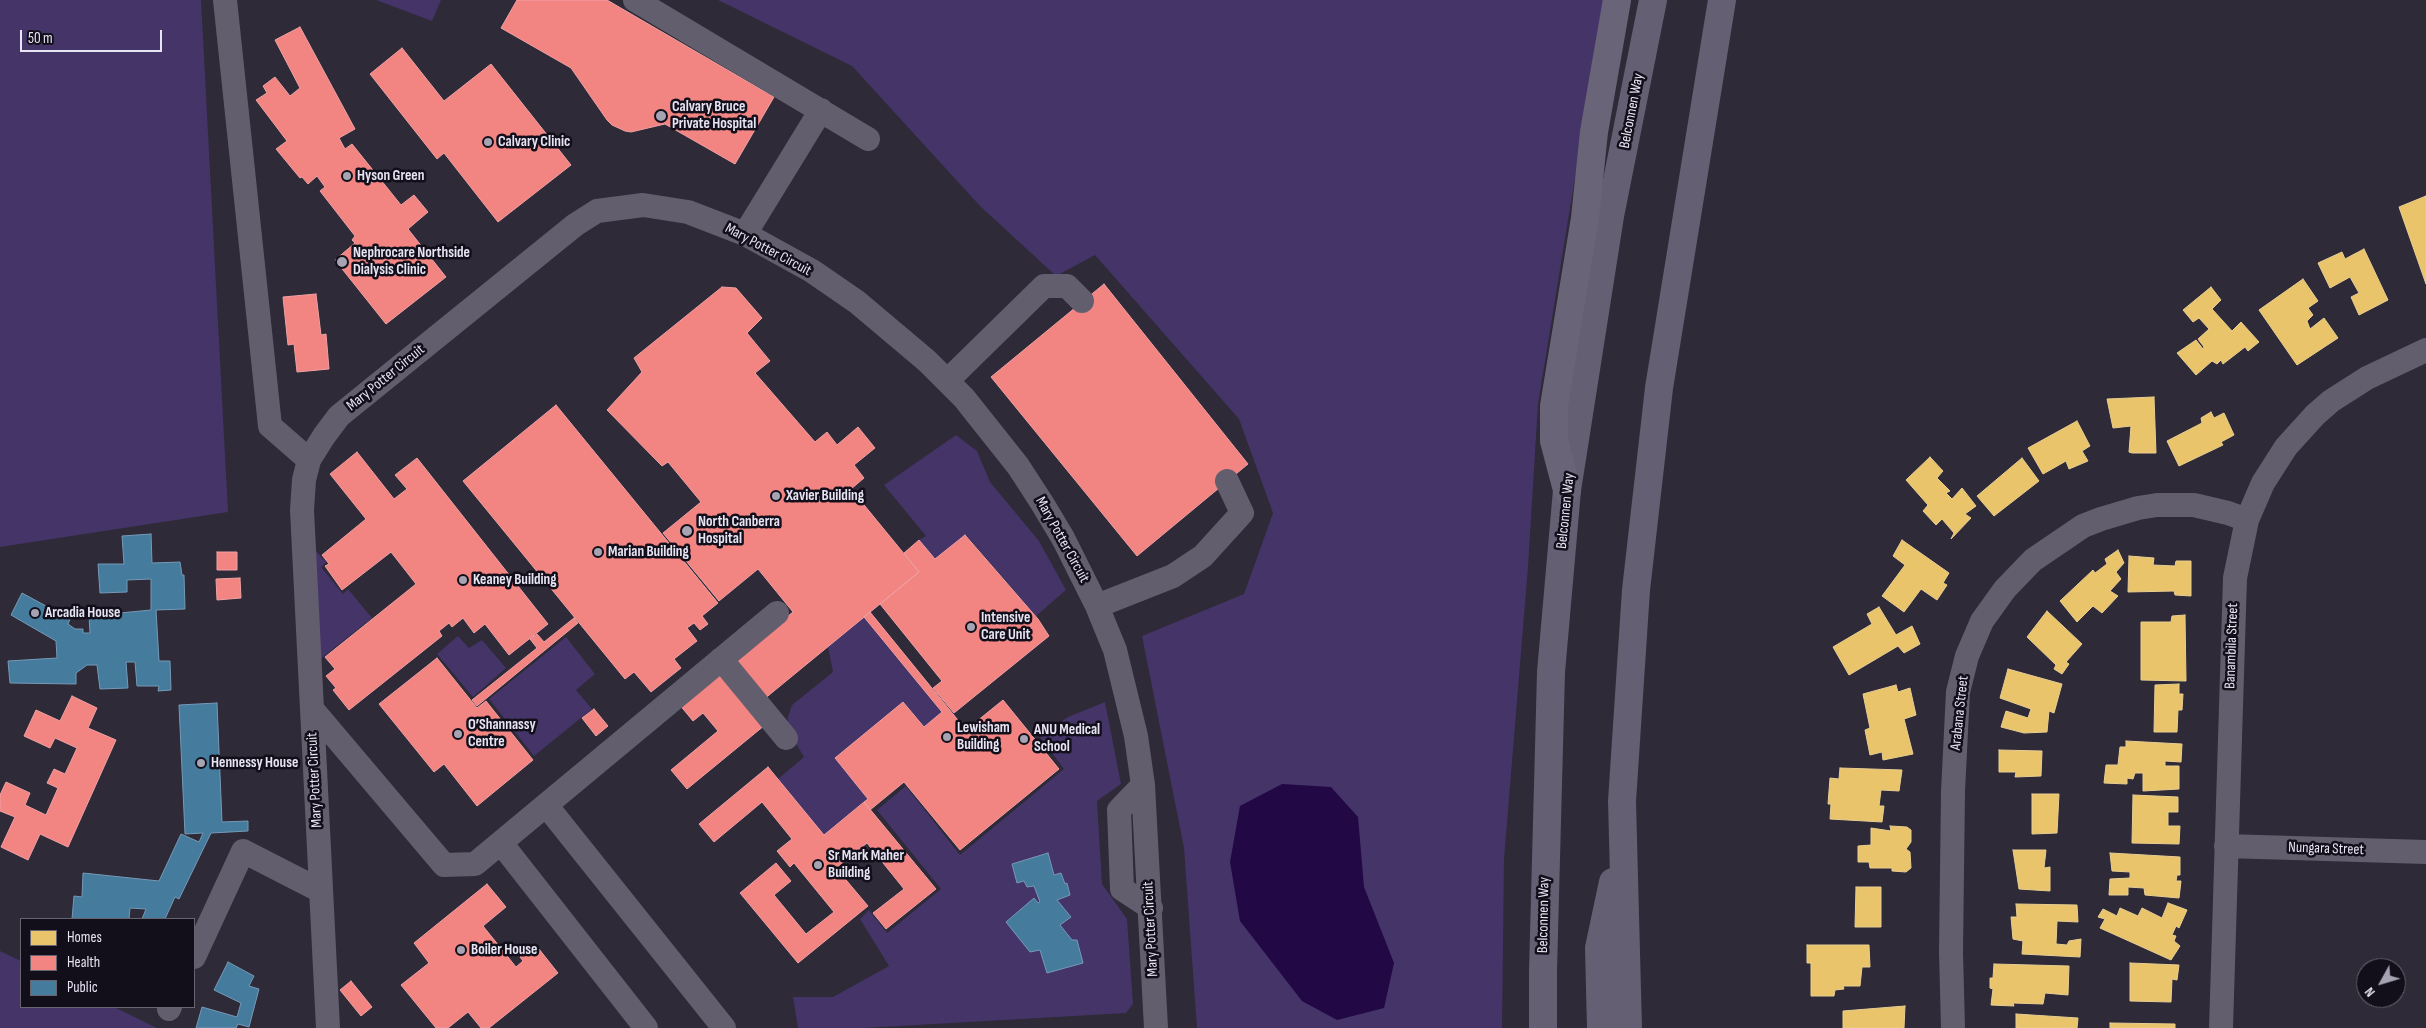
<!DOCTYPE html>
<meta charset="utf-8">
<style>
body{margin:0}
#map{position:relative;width:2426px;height:1028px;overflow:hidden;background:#2e2a37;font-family:"Sofia Sans Condensed",sans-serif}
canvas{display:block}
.legend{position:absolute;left:20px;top:918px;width:175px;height:90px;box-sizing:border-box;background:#120f1a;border:1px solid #676471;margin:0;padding:6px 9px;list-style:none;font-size:15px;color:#e7e4f4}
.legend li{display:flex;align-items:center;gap:10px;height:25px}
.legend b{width:25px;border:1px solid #676471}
.north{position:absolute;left:2356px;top:958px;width:50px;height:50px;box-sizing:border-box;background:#120f1a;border:1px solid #676471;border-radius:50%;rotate:231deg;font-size:14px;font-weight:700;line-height:20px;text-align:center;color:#e7e4f4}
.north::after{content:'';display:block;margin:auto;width:18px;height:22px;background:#a6a3b2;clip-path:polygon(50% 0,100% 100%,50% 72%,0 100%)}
.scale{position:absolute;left:20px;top:30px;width:142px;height:22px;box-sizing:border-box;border:2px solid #e7e4f4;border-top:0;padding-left:6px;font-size:15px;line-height:18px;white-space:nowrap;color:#e7e4f4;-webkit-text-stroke:4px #120f1a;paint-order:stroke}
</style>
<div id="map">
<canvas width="2426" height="1028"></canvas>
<ul class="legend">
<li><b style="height:14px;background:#e9c46a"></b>Homes</li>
<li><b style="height:14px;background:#f28482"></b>Health</li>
<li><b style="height:14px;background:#457b9d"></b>Public</li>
</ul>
<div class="north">N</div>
<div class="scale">50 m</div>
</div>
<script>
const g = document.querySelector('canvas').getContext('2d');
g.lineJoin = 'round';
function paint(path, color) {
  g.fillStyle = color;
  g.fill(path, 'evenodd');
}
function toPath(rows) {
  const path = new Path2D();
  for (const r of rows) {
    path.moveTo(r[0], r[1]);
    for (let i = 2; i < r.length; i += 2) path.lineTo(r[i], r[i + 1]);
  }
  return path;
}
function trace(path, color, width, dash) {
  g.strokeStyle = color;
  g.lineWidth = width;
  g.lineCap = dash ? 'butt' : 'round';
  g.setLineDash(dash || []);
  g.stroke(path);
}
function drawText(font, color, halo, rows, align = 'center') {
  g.font = font + ' "Sofia Sans Condensed",sans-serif';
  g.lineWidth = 5;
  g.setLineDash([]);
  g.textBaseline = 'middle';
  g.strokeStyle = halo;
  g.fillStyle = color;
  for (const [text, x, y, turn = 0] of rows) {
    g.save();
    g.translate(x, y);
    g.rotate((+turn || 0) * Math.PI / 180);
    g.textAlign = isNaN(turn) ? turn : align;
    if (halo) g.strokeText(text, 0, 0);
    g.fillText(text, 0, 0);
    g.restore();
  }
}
const green = toPath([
 [0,0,201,0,228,512,0,547],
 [376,0,441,0,432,21],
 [718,0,1604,0,1538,404,1528,567,1504,859,1502,1028,1197,1028,1184,848,1142,636,1244,594,1273,513,1239,419,1095,255,1056,276,980,206,852,66],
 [956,435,977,451,990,482,1039,541,1066,590,1036,616,966,535,935,559,919,540,926,536,884,485],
 [315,550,326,562,321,567,343,594,348,589,372,618,319,660],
 [864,617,942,712,924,727,903,702,835,758,868,799,824,835,778,779,804,757,793,739,788,728,788,717,792,705,833,672,828,647],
 [458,636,469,648,482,640,506,668,473,697,437,654],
 [566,637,595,674,576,690,592,709,534,756,489,699],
 [1105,702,1121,784,1097,801,1102,884,1127,919,1133,1004,1126,1013,864,1028,798,1028,793,997,833,997,889,966,860,919,869,910,887,933,941,889,877,810,906,786,960,855,1064,769,1040,737,1068,717],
 [0,951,21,961,21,1007,114,1007,157,1028,0,1028]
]);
const water = toPath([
 [1282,784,1331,787,1358,817,1364,887,1394,963,1384,1008,1337,1020,1302,1001,1240,921,1230,862,1240,806]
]);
const homes = toPath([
 [2426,196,2426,284,2399,207,2426,196],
 [2364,249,2388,300,2359,315,2351,297,2359,293,2350,277,2330,288,2318,263,2342,252,2345,259,2364,249],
 [2303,279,2318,301,2308,308,2313,315,2307,321,2310,329,2324,318,2338,338,2297,365,2259,310,2303,279],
 [2211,287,2221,300,2212,309,2232,331,2241,322,2259,342,2248,351,2245,347,2223,364,2221,360,2217,364,2212,361,2196,375,2177,353,2196,340,2203,349,2204,347,2198,339,2209,329,2199,318,2193,322,2183,310,2211,287],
 [2154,397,2156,453,2132,453,2129,452,2131,426,2113,428,2107,399,2154,397],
 [2211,412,2214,418,2224,413,2234,435,2221,442,2223,445,2179,466,2167,441,2202,423,2201,418,2211,412],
 [2077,421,2090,446,2082,451,2088,461,2069,469,2066,461,2043,474,2028,448,2077,421],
 [1930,457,1943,471,1937,478,1950,491,1946,493,1952,499,1962,488,1976,506,1965,514,1971,518,1951,539,1954,533,1942,519,1936,525,1923,511,1928,505,1906,480,1930,457],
 [2022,458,2039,481,1994,516,1977,496,2022,458],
 [1902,540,1949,573,1943,583,1947,585,1937,600,1921,589,1904,612,1882,596,1905,565,1893,556,1902,540],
 [2118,550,2124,563,2116,572,2121,579,2110,591,2118,596,2102,613,2093,606,2077,622,2060,601,2093,570,2095,573,2107,564,2105,559,2118,550],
 [2129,556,2154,558,2153,565,2175,566,2176,561,2191,561,2191,596,2175,595,2174,591,2128,592,2129,556],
 [1879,607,1896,635,1912,626,1920,644,1904,653,1898,646,1849,675,1833,647,1872,624,1867,614,1879,607],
 [2047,611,2082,644,2066,662,2069,664,2062,674,2054,669,2056,665,2027,637,2047,611],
 [2185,615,2186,681,2141,680,2141,622,2171,622,2172,616,2185,615],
 [2008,669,2062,684,2054,713,2049,711,2047,732,2024,733,2001,727,2006,711,2028,718,2031,709,2000,698,2008,669],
 [2179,684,2179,694,2183,694,2182,710,2178,710,2177,732,2154,732,2155,685,2179,684],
 [1896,685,1898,692,1910,688,1916,715,1904,719,1913,754,1883,760,1882,752,1870,755,1865,730,1870,728,1863,694,1896,685],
 [2126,741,2182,744,2181,762,2165,761,2165,766,2179,766,2179,789,2143,791,2143,773,2135,773,2133,779,2127,778,2127,784,2104,783,2106,765,2118,765,2120,747,2126,747,2126,741],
 [1999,750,2042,751,2041,776,2015,777,2016,772,1999,772,1999,750],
 [1840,768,1902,770,1899,791,1881,790,1879,806,1884,806,1882,822,1830,819,1831,804,1828,804,1830,778,1839,779,1840,768],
 [2032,794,2059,794,2057,833,2032,834,2032,794],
 [2133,795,2178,797,2178,812,2168,812,2168,826,2180,826,2179,844,2132,843,2133,795],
 [1890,826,1907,827,1911,830,1911,842,1906,849,1910,852,1911,868,1906,872,1892,871,1892,868,1870,868,1869,862,1858,862,1858,846,1871,845,1871,828,1891,831,1890,826],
 [2013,850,2046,850,2044,868,2050,867,2050,891,2019,889,2013,850],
 [2110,853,2180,857,2180,875,2177,875,2176,881,2181,881,2179,898,2145,895,2144,888,2128,887,2128,895,2109,895,2110,879,2130,878,2130,872,2112,871,2110,853],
 [1856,887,1881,887,1881,927,1855,927,1856,887],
 [2168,903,2187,910,2179,928,2176,926,2172,935,2176,936,2174,941,2180,946,2171,960,2100,928,2105,919,2098,917,2103,909,2117,916,2120,908,2138,916,2142,908,2162,918,2168,903],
 [2016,904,2077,905,2078,922,2057,921,2056,944,2067,945,2069,941,2081,939,2080,957,2022,954,2023,941,2013,939,2011,917,2017,917,2016,904],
 [1807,945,1869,945,1870,967,1862,967,1860,986,1843,986,1844,989,1835,990,1834,996,1811,996,1811,963,1807,963,1807,945],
 [2130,963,2179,965,2177,980,2172,979,2171,1002,2130,1001,2130,963],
 [1994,964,2069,966,2068,995,2045,993,2043,1004,2013,1003,2014,1006,1991,1005,1993,989,1990,988,1990,978,1993,978,1994,964],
 [1905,1006,1904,1028,1843,1028,1843,1011,1905,1006],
 [2016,1014,2078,1018,2077,1028,2016,1028,2016,1014],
 [2110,1023,2175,1024,2175,1028,2110,1028,2110,1023]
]);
const health = toPath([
 [517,0,607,0,774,97,735,164,665,124,631,132,625,131,612,125,607,120,571,68,501,28,517,0],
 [300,27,355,129,339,138,345,149,352,144,401,205,414,195,428,212,408,229,446,277,386,324,335,260,355,243,352,240,355,236,320,191,325,187,317,176,308,184,302,177,300,178,276,149,287,141,256,100,267,93,263,86,275,77,290,96,300,88,275,40,300,27],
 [402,48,444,101,491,64,571,165,498,222,444,153,437,159,370,74,402,48],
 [1104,284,1248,464,1137,556,991,377,1104,284],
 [722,287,736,288,762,318,747,333,770,361,755,373,815,442,827,432,837,445,858,427,875,448,854,465,864,478,851,489,919,572,763,700,732,662,793,612,758,569,719,601,663,533,701,502,668,462,662,466,607,410,642,372,634,358,722,287],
 [316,294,321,335,326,334,329,369,297,372,294,344,288,345,283,297,316,294],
 [556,405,718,603,702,616,708,624,700,630,694,623,687,628,697,641,674,659,681,668,651,692,634,672,625,679,463,481,556,405],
 [357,452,394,499,407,489,395,475,417,458,548,624,509,655,485,624,474,633,463,618,452,627,449,623,439,631,442,636,349,710,333,690,336,688,326,676,335,669,325,657,416,584,391,552,342,590,325,566,329,564,322,555,366,519,330,474,357,452],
 [965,535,1038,619,1049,636,954,713,933,688,942,681,880,604,919,572,904,553,919,540,935,559,965,535],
 [217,552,237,552,237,570,217,570,217,552],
 [240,578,241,598,217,600,216,579,240,578],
 [870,612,966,730,1003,700,1059,769,960,850,904,782,870,810,864,802,868,799,835,758,903,702,924,727,942,712,864,617,870,612],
 [574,618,578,623,477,706,472,700,537,648,530,639,537,634,544,642,574,618],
 [437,658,477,708,486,701,533,760,477,806,444,764,434,772,379,704,437,658],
 [721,669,765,725,687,789,671,770,718,731,703,713,693,721,679,704,721,669],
 [72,696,97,708,88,728,116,740,68,847,40,834,28,860,1,847,15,817,0,811,0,795,6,782,30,793,25,805,46,815,58,788,47,783,54,769,65,774,77,748,55,738,50,748,24,736,36,710,60,721,72,696],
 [594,709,608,726,596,736,582,718,594,709],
 [768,767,824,835,864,802,936,889,886,929,873,913,904,889,867,843,836,868,868,906,798,963,740,893,776,863,791,881,774,895,806,934,834,912,794,863,790,867,777,851,792,839,762,802,714,842,699,824,768,767],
 [487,884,506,907,483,926,516,967,523,961,520,957,535,944,558,973,489,1028,481,1028,468,1012,448,1028,436,1028,401,985,429,963,414,943,487,884],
 [351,981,372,1007,361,1016,340,990,351,981]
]);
const public = toPath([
 [151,534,152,563,180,562,182,575,184,575,185,609,156,610,159,661,170,661,171,690,158,691,159,686,137,686,135,662,126,662,128,688,100,689,97,665,87,665,76,673,76,684,10,683,8,661,57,658,56,641,11,615,22,593,70,619,68,624,75,629,83,629,83,633,90,633,89,616,151,610,151,579,127,580,127,592,100,593,98,564,124,564,122,536,151,534],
 [217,703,222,822,248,821,248,831,211,833,179,899,175,897,165,919,142,919,146,909,130,908,129,919,72,919,74,896,82,897,83,873,159,881,181,834,199,842,203,833,185,834,179,705,217,703],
 [1048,853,1054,875,1061,873,1065,884,1067,883,1070,895,1057,900,1071,917,1060,925,1072,940,1077,940,1083,963,1047,973,1040,950,1030,952,1006,922,1034,898,1038,903,1040,902,1034,886,1027,887,1024,881,1017,883,1012,864,1048,853],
 [228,962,254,976,249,986,259,989,249,1027,238,1024,236,1028,196,1028,202,1007,237,1017,241,1003,214,990,228,962]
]);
const minor = toPath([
 [225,0,270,426,309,460],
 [635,0,868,139],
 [745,234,821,110],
 [947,381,1044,286,1067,286,1082,301],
 [1097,606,1173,576,1203,556,1242,513,1227,481],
 [721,659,786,738],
 [312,709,444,865,475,864,777,613],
 [1143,785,1119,810,1122,889,1151,908],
 [546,805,724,1028],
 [501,843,646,1028],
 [2226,846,2426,852],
 [194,957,243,851,321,891],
 [169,1009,170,1007],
 [328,1028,302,510,304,480,309,460,324,436,339,416,575,225,597,211,643,205,688,212,745,234,812,271,857,302,927,361,964,398,1018,466,1042,503,1063,538,1097,606,1115,650,1136,736,1143,785,1156,1028],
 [1953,1028,1951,952,1953,791,1958,692,1967,656,1982,621,2005,589,2033,560,2083,526,2101,519,2138,508,2157,505,2194,505,2228,513,2247,520],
 [2221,1028,2235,578,2247,520,2263,483,2286,447,2315,415,2331,401,2367,378,2426,350]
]);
const major = toPath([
 [1543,1028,1543,971,1551,672,1567,490,1610,216,1653,0],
 [1601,1028,1599,948,1613,882],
 [1628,1028,1622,801,1636,590,1659,388,1722,0]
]);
const highway = toPath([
 [1567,490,1554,441,1554,406,1585,218,1594,132,1617,0]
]);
const markers = [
 [661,116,6,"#a6a3b2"],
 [488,142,5,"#a6a3b2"],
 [347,176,5,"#a6a3b2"],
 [342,262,6,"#a6a3b2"],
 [776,496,5,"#a6a3b2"],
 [687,531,6,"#a6a3b2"],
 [598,552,5,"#a6a3b2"],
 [463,580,5,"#a6a3b2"],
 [35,613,5,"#a6a3b2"],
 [971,627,5,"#a6a3b2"],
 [458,734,5,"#a6a3b2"],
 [947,737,5,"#a6a3b2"],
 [1024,739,5,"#a6a3b2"],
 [201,763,5,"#a6a3b2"],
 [818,865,5,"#a6a3b2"],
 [461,950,5,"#a6a3b2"]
];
const poiNames = [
 ["Calvary Bruce",672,107],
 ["Private Hospital",672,124],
 ["Calvary Clinic",498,142],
 ["Hyson Green",357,176],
 ["Nephrocare Northside",353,253],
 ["Dialysis Clinic",353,270],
 ["Xavier Building",786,496],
 ["North Canberra",698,522],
 ["Hospital",698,539],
 ["Marian Building",608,552],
 ["Keaney Building",473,580],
 ["Arcadia House",45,613],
 ["Intensive",981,618],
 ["Care Unit",981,635],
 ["O’Shannassy",468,725],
 ["Centre",468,742],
 ["Lewisham",957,728],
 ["Building",957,745],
 ["ANU Medical",1034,730],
 ["School",1034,747],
 ["Hennessy House",211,763],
 ["Sr Mark Maher",828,856],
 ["Building",828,873],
 ["Boiler House",471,950]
];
const streetNames = [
 ["Belconnen Way",1632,111,-79],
 ["Mary Potter Circuit",768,250,28],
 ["Mary Potter Circuit",386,378,-39],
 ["Belconnen Way",1566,511,-84],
 ["Mary Potter Circuit",1062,540,61],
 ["Banambila Street",2232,646,-88],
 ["Arabana Street",1960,713,-84],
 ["Mary Potter Circuit",315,780,-93],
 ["Nungara Street",2326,849,2],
 ["Belconnen Way",1544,915,-89],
 ["Mary Potter Circuit",1151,929,-93]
];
paint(green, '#443467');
paint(water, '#220844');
paint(homes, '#e9c46a');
trace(homes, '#e8ce93', 1);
paint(health, '#f28482');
trace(health, '#efa1a4', 1);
paint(public, '#457b9d');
trace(public, '#769ab7', 1);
trace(minor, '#635e6e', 24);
trace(major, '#645f72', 28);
trace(highway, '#6a6478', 28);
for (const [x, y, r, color] of markers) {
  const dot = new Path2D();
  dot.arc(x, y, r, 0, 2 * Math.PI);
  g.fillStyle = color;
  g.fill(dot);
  trace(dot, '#120f1a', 2);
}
drawText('bold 15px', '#e7e4f4', '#120f1a', poiNames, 'left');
drawText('15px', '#e7e4f4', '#120f1a', streetNames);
</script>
